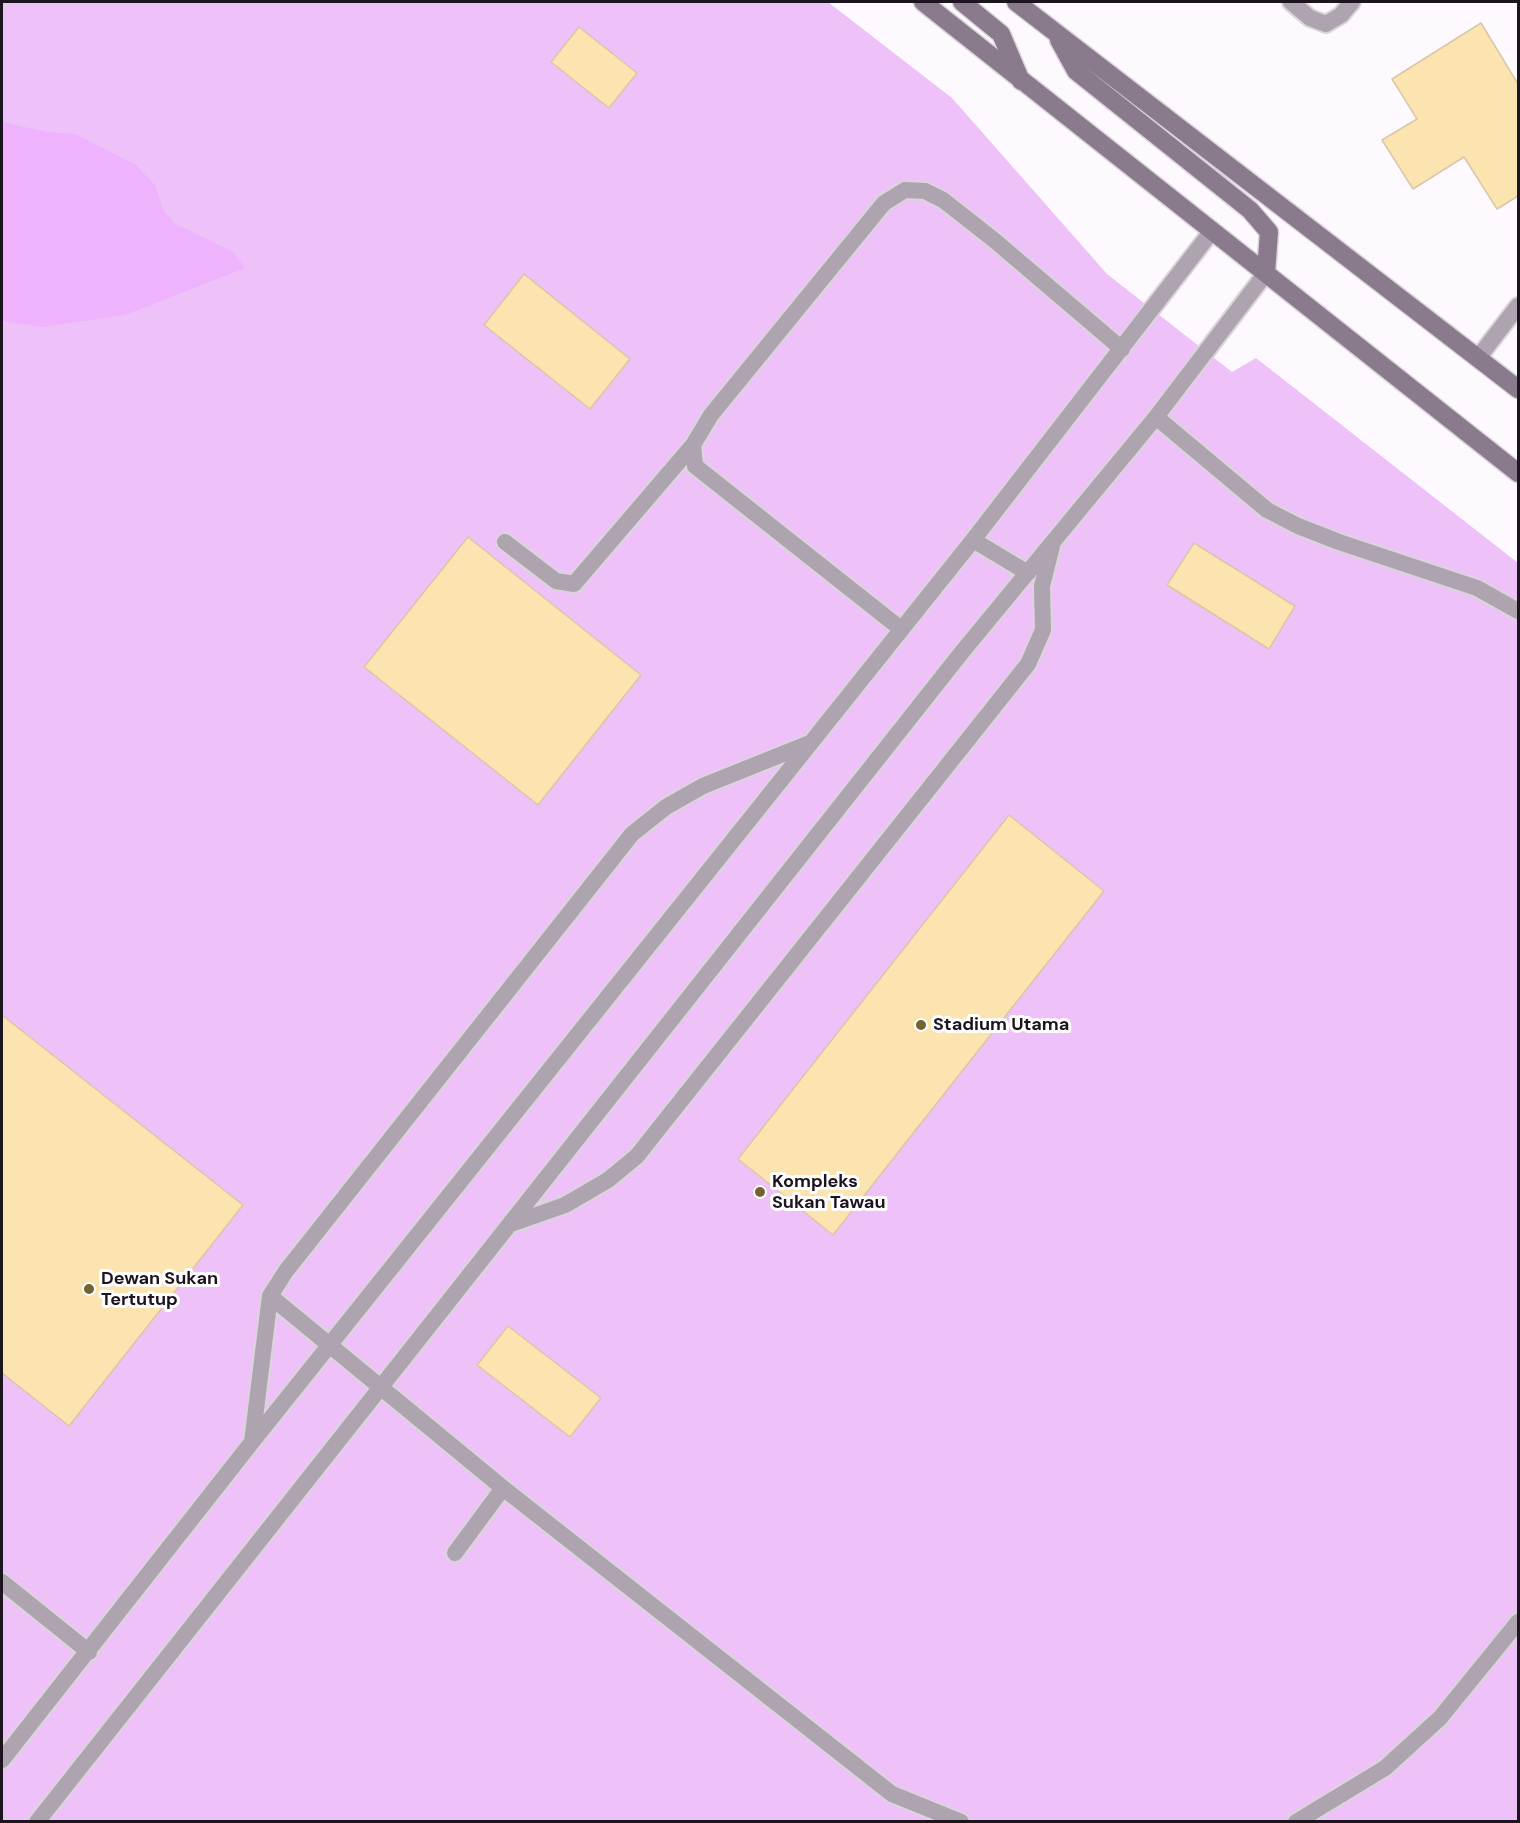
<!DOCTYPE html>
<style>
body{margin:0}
#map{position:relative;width:1520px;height:1823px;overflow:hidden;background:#fef9ff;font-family:"DM Sans",sans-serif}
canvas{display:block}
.frame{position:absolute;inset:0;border:3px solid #1c141e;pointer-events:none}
</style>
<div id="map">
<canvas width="1520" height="1823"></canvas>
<div class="frame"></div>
</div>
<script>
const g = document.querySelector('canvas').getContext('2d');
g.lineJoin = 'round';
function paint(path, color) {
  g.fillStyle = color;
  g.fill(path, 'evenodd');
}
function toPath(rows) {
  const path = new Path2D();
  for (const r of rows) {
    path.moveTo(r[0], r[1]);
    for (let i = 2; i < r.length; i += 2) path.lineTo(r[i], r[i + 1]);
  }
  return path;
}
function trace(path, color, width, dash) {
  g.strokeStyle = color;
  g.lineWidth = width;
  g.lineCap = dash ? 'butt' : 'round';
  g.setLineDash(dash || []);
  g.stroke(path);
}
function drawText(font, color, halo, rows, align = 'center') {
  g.font = font + ' "DM Sans",sans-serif';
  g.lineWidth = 6;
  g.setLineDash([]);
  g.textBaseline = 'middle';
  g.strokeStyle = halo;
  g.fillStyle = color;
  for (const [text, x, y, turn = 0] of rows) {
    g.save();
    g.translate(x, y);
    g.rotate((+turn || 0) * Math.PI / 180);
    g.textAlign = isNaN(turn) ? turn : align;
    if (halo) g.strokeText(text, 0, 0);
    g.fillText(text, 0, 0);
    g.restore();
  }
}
const green = toPath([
 [2,2,828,2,952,98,1107,274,1232,372,1256,358,1518,563,1518,1821,2,1822]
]);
const water = toPath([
 [2,122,48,132,76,134,136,165,155,185,164,211,174,223,233,252,245,268,125,315,43,327,2,321]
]);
const building = toPath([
 [1481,23,1518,84,1518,196,1497,209,1464,157,1413,189,1382,140,1417,119,1392,79,1481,23],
 [579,27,637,73,609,108,551,62,579,27],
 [524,274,630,359,590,409,484,325,524,274],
 [468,537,641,675,538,805,364,667,468,537],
 [1194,543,1295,606,1269,649,1167,585,1194,543],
 [1009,815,1104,891,833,1235,738,1159,1009,815],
 [2,1015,243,1205,69,1426,2,1373,2,1015],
 [508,1326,601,1398,570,1437,477,1365,508,1326]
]);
const lane = toPath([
 [1291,2,1310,18,1326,24,1341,15,1352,2],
 [1478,358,1518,306],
 [1156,417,1267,510,1298,526,1339,542,1477,588,1518,611],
 [973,540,1028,573],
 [505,542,556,581,574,584,693,445],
 [901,629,695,466,693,445,711,415,884,203,905,190,925,191,943,200,994,240,1122,349],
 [511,1224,565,1205,608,1180,637,1156,652,1137,1028,664,1043,630,1042,586,1052,546],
 [270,1296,503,1488,892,1794,961,1822],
 [252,1442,270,1296,286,1271,632,834,666,807,703,786,810,743],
 [455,1553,503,1488],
 [2,1582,89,1652],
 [2,1760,252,1442,973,540,1212,231],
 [37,1822,962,652,1156,417,1266,273],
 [1296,1822,1385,1768,1440,1718,1518,1622]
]);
const secondary = toPath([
 [923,2,1518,473],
 [962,2,1001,34,1021,81],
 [1016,2,1518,389],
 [1059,40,1076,71,1250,210,1269,232,1266,273]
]);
const markers = [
 [921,1025,6,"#776131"],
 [760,1192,6,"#776131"],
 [89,1289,6,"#776131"]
];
const poiNames = [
 ["Stadium Utama",933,1025],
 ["Kompleks",772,1182],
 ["Sukan Tawau",772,1203],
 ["Dewan Sukan",101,1279],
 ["Tertutup",101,1300]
];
paint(green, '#efc1f9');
paint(water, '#efb3fd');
paint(building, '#fce4b0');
trace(building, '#d8c8a8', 1.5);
trace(lane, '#dad4db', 20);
trace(secondary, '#dad4db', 21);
trace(lane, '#aea4b0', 16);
trace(secondary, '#897a8c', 18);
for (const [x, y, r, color] of markers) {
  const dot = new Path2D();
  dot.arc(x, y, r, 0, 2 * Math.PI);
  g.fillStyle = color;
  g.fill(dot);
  trace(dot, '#fff', 2);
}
drawText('bold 18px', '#1c141e', '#fff', poiNames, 'left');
</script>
